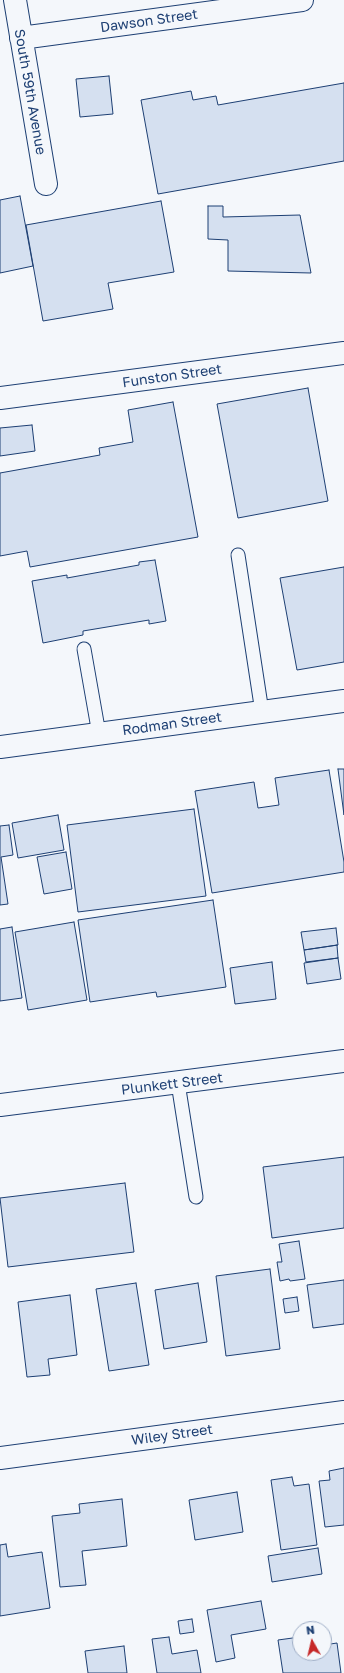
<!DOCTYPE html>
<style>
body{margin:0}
#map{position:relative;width:344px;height:1673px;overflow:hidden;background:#f4f7fb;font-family:"Golos Text",sans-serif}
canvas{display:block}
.north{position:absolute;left:292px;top:1621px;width:40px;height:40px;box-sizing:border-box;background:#f4f7fb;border:1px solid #9eadc5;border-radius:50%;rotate:352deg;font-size:11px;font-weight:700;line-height:16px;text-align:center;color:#1d3f73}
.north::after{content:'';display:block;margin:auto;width:14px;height:18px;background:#c62828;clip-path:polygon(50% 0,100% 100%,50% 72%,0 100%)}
</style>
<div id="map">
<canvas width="344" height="1673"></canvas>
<div class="north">N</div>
</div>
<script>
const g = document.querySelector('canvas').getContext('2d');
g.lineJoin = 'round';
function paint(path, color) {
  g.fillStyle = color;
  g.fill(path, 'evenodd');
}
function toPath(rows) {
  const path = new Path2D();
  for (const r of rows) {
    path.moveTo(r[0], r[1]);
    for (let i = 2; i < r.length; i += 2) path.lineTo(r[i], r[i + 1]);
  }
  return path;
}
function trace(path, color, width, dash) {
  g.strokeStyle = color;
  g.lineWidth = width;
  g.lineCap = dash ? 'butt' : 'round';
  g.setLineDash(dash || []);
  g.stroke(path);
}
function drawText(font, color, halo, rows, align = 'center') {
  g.font = font + ' "Golos Text",sans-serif';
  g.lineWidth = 3;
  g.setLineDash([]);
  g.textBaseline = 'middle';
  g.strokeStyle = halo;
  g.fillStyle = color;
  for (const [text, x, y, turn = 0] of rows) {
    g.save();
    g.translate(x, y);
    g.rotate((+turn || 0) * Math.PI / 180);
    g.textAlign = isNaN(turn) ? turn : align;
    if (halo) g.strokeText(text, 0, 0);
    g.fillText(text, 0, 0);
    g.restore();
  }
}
const building = toPath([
 [109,76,113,114,80,117,76,79,109,76],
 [344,83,344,161,158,194,141,100,191,91,193,100,216,96,218,105,344,83],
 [20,196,33,266,0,273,0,200,20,196],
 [161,201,174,272,108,283,113,309,43,321,26,225,161,201],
 [208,206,223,206,223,217,300,215,311,273,228,271,228,240,208,239,208,206],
 [308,388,328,501,238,518,217,404,308,388],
 [173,402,198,537,30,567,27,551,0,556,0,473,100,455,99,448,133,442,128,410,173,402],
 [32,425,35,451,0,456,0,428,32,425],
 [155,560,166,621,149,624,149,620,83,631,83,635,43,643,32,581,67,575,67,578,139,565,139,562,155,560],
 [344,567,344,662,297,670,280,578,344,567],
 [338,769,344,769,344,815,338,769],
 [329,770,344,862,344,872,212,893,195,791,254,782,258,808,279,805,275,778,329,770],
 [194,809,206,896,78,912,67,825,194,809],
 [58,815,64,850,18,858,12,823,58,815],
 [9,825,13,855,1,857,8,904,0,905,0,826,9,825],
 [66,852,72,889,44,894,37,857,66,852],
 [213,900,226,987,157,997,156,992,90,1002,78,920,213,900],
 [74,922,87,1000,28,1010,15,932,74,922],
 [12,927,22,998,0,1001,0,929,12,927],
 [336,928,338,945,304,950,301,932,336,928],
 [337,945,338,958,306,962,304,950,337,945],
 [338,958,341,979,307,984,304,963,338,958],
 [272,962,276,999,235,1004,230,968,272,962],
 [344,1157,344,1228,272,1238,263,1167,344,1157],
 [125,1183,134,1252,8,1267,0,1198,125,1183],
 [299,1241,305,1279,290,1281,289,1279,280,1281,277,1262,282,1262,279,1244,299,1241],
 [270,1269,280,1349,226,1356,216,1276,270,1269],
 [344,1280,344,1324,313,1328,307,1285,344,1280],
 [136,1283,149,1365,109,1371,96,1289,136,1283],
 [198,1283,207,1342,164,1349,155,1290,198,1283],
 [70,1295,77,1355,48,1359,50,1375,27,1377,18,1302,70,1295],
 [297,1297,299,1311,285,1313,283,1299,297,1297],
 [344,1468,344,1525,325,1527,319,1481,330,1480,329,1471,344,1468],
 [292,1477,294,1486,309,1484,317,1545,281,1550,271,1480,292,1477],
 [237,1492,243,1532,195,1540,189,1500,237,1492],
 [122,1499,127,1546,82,1551,86,1585,60,1587,52,1516,80,1513,79,1504,122,1499],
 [6,1544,8,1557,42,1552,50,1608,0,1616,0,1545,6,1544],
 [318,1548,322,1574,272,1582,268,1556,318,1548],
 [261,1601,266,1629,231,1635,235,1658,216,1662,207,1610,261,1601],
 [192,1619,194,1632,180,1634,178,1621,192,1619],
 [169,1637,172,1654,197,1650,201,1673,157,1673,152,1639,169,1637],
 [300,1637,300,1653,324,1653,324,1645,337,1643,341,1673,283,1673,278,1640,300,1637],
 [124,1646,127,1673,88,1673,85,1651,124,1646]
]);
const service = toPath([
 [238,555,262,712],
 [84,649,99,734],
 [178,1083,196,1197]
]);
const minor = toPath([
 [15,0,46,184],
 [21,38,302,0],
 [0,398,344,353],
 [0,747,344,701],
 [0,1105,344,1061],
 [0,1458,344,1412]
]);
const streetNames = [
 ["Dawson Street",149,21,-8],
 ["South 59th Avenue",30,92,80],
 ["Funston Street",172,376,-8],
 ["Rodman Street",172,724,-8],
 ["Plunkett Street",172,1084,-7],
 ["Wiley Street",172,1435,-8]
];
paint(building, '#d5e0f0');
trace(building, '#1d3f73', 1);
trace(service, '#1d3f73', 15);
trace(minor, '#1d3f73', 24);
trace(service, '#f4f7fb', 13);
trace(minor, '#f4f7fb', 22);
drawText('14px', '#1d3f73', '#f4f7fb', streetNames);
</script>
